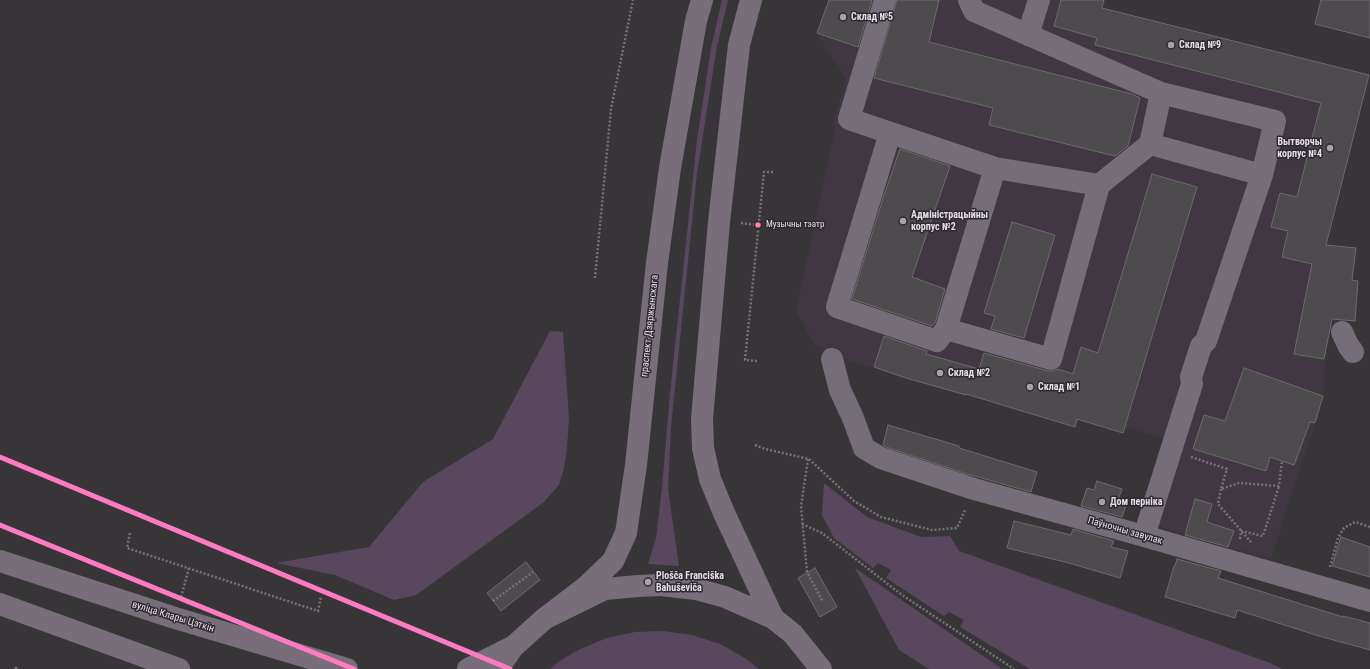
<!DOCTYPE html>
<meta charset="utf-8">
<style>
body{margin:0}
canvas{display:block;background:#383539}
</style>
<canvas width="1370" height="669"></canvas>
<script>
const g = document.querySelector('canvas').getContext('2d');
g.lineJoin = 'round';
function paint(path, color) {
  g.fillStyle = color;
  g.fill(path, 'evenodd');
}
function toPath(rows) {
  const path = new Path2D();
  for (const r of rows) {
    path.moveTo(r[0], r[1]);
    for (let i = 2; i < r.length; i += 2) path.lineTo(r[i], r[i + 1]);
  }
  return path;
}
function trace(path, color, width, dash) {
  g.strokeStyle = color;
  g.lineWidth = width;
  g.lineCap = dash ? 'butt' : 'round';
  g.setLineDash(dash || []);
  g.stroke(path);
}
function drawText(font, color, halo, rows, align = 'center') {
  g.font = font + ' "Roboto Condensed",sans-serif';
  g.lineWidth = 3;
  g.setLineDash([]);
  g.textBaseline = 'middle';
  g.strokeStyle = halo;
  g.fillStyle = color;
  for (const [text, x, y, turn = 0] of rows) {
    g.save();
    g.translate(x, y);
    g.rotate((+turn || 0) * Math.PI / 180);
    g.textAlign = isNaN(turn) ? turn : align;
    if (halo) g.strokeText(text, 0, 0);
    g.fillText(text, 0, 0);
    g.restore();
  }
}
const built = toPath([
 [829,0,1104,0,1102,8,1105,9,1369,75,1320,266,1339,280,1326,350,1323,396,1271,559,1140,521,1167,439,1125,427,1123,433,1080,420,1075,427,971,395,966,395,906,378,874,367,850,361,814,344,796,311,835,129,834,122,846,78,817,33]
]);
const green = toPath([
 [722,0,728,0,717,46,697,173,671,427,668,489,679,566,648,564,656,538,662,488,670,393,697,140,711,48],
 [550,331,563,332,569,419,567,448,564,468,559,485,544,502,416,595,394,600,335,575,276,563,369,547,423,482,493,439],
 [824,483,867,517,921,537,950,536,959,551,1270,663,1282,669,1030,669,960,627,964,620,949,612,944,616,886,578,891,570,878,563,873,568,834,538,822,515],
 [855,568,1002,669,929,669,899,650],
 [664,631,692,635,720,644,745,658,759,669,550,669,561,660,580,649,607,638,635,632]
]);
const building = toPath([
 [829,0,872,0,858,47,817,33,829,0],
 [897,0,939,0,929,42,1132,94,1140,98,1128,146,1115,156,989,125,993,108,874,78,897,0],
 [1061,0,1104,0,1102,8,1369,75,1326,245,1356,248,1352,280,1358,281,1355,321,1332,319,1324,359,1294,354,1312,264,1282,257,1288,231,1271,227,1280,193,1297,197,1321,103,1095,45,1097,38,1054,26,1061,0],
 [1321,0,1370,0,1370,38,1315,24,1321,0],
 [900,149,950,166,912,277,945,289,935,323,932,326,852,299,884,195,900,149],
 [1152,174,1197,187,1123,433,1077,419,1075,427,966,394,966,395,906,378,874,367,884,336,927,351,926,354,979,369,984,353,1048,371,1054,371,1058,369,1073,374,1081,347,1098,353,1152,174],
 [1012,222,1055,235,1024,338,991,329,995,316,984,313,1012,222],
 [1244,368,1323,396,1315,423,1310,422,1294,465,1270,457,1266,471,1193,449,1204,415,1225,421,1244,368],
 [888,425,959,446,959,448,1037,472,1031,492,964,473,886,447,883,445,888,425],
 [1097,481,1122,489,1118,500,1127,503,1122,517,1081,506,1087,488,1094,490,1097,481],
 [1195,499,1212,504,1207,522,1234,531,1228,547,1185,535,1195,499],
 [1014,521,1071,535,1073,529,1114,541,1111,547,1128,551,1120,578,1069,563,1007,548,1014,521],
 [1341,537,1370,547,1370,577,1332,566,1341,537],
 [1177,559,1221,571,1218,578,1343,617,1343,616,1370,623,1370,650,1319,636,1237,610,1235,618,1165,597,1174,566,1175,566,1177,559],
 [526,562,540,580,501,611,487,593,526,562],
 [815,568,837,607,820,617,798,578,815,568]
]);
const path = toPath([
 [741,223,758,225],
 [595,278,611,109,633,0],
 [757,361,745,360,764,172,775,172],
 [755,445,765,449,809,459,854,501,881,517,932,530,957,528,965,510],
 [1191,457,1227,469,1221,489,1239,483,1279,486,1282,461],
 [808,459,801,506,807,572,823,602],
 [1221,489,1218,504,1251,542],
 [802,524,822,533,902,595,1014,669],
 [130,533,127,548,318,611,321,596],
 [1240,539,1241,531,1263,536,1279,486],
 [1330,567,1338,538,1344,528,1355,522,1370,527],
 [181,597,189,568],
 [493,601,533,572],
 [16,669,16,665]
]);
const minor = toPath([
 [885,0,849,119,995,168],
 [969,0,974,11,1161,93,1150,144],
 [1028,35,1039,0],
 [1161,93,1275,121,1262,175],
 [890,133,837,307,937,341,946,329],
 [1099,185,995,168,946,329,1051,359,1099,185,1150,144,1262,175,1206,341,1201,346,1191,377,1192,384,1144,536],
 [1342,332,1348,345,1353,352],
 [832,359,840,390,853,418,864,448,881,458,974,489,1144,536,1370,601]
]);
const major = toPath([
 [751,0,739,45,719,222,702,419,703,448,710,479,724,513,773,618],
 [0,561,175,618,347,669],
 [0,604,179,669],
 [544,619,587,586,613,561,626,533,636,465,657,263,670,168,696,21,702,0],
 [468,669,512,647],
 [498,669,513,647,544,619,605,589,638,586,661,585,696,589,725,597,773,618,793,634,821,669]
]);
const metro1 = toPath([
 [0,457,510,669],
 [0,525,354,669]
]);
const markers = [
 [843,17,4,"#a6a3a8"],
 [1171,45,4,"#a6a3a8"],
 [1330,148,4,"#a6a3a8"],
 [903,221,4,"#a6a3a8"],
 [758,225,3.5,"#ff8098"],
 [940,373,4,"#a6a3a8"],
 [1030,387,4,"#a6a3a8"],
 [1102,502,4,"#a6a3a8"],
 [648,582,4,"#a6a3a8"]
];
const busNames = [
 ["Музычны тэатр",766,225]
];
const poiNames = [
 ["Склад №5",851,17],
 ["Склад №9",1179,45],
 ["Вытворчы",1322,142,"right"],
 ["корпус №4",1322,154,"right"],
 ["Адміністрацыйны",911,215],
 ["корпус №2",911,227],
 ["Склад №2",948,373],
 ["Склад №1",1038,387],
 ["Дом перніка",1110,502],
 ["Plošča Franciška",656,576],
 ["Bahuševiča",656,588]
];
const streetNames = [
 ["праспект Дзяржынскага",650,326,-84],
 ["Паўночны завулак",1125,531,16],
 ["вуліца Клары Цэткін",173,617,17]
];
paint(built, '#413743');
paint(green, '#58475d');
paint(building, '#4d4b4e');
trace(building, '#6d6a6e', 1);
trace(path, '#767078', 2.5, [2, 2]);
trace(minor, '#756e78', 22);
trace(major, '#776e7a', 22);
trace(metro1, '#fe7ac1', 5);
for (const [x, y, r, color] of markers) {
  const dot = new Path2D();
  dot.arc(x, y, r, 0, 2 * Math.PI);
  g.fillStyle = color;
  g.fill(dot);
  trace(dot, '#2f2931', 1.5);
}
drawText('9px', '#e2dee3', '#2f2931', busNames, 'left');
drawText('bold 10px', '#e2dee3', '#2f2931', poiNames, 'left');
drawText('10px', '#e2dee3', '#2f2931', streetNames);
</script>
